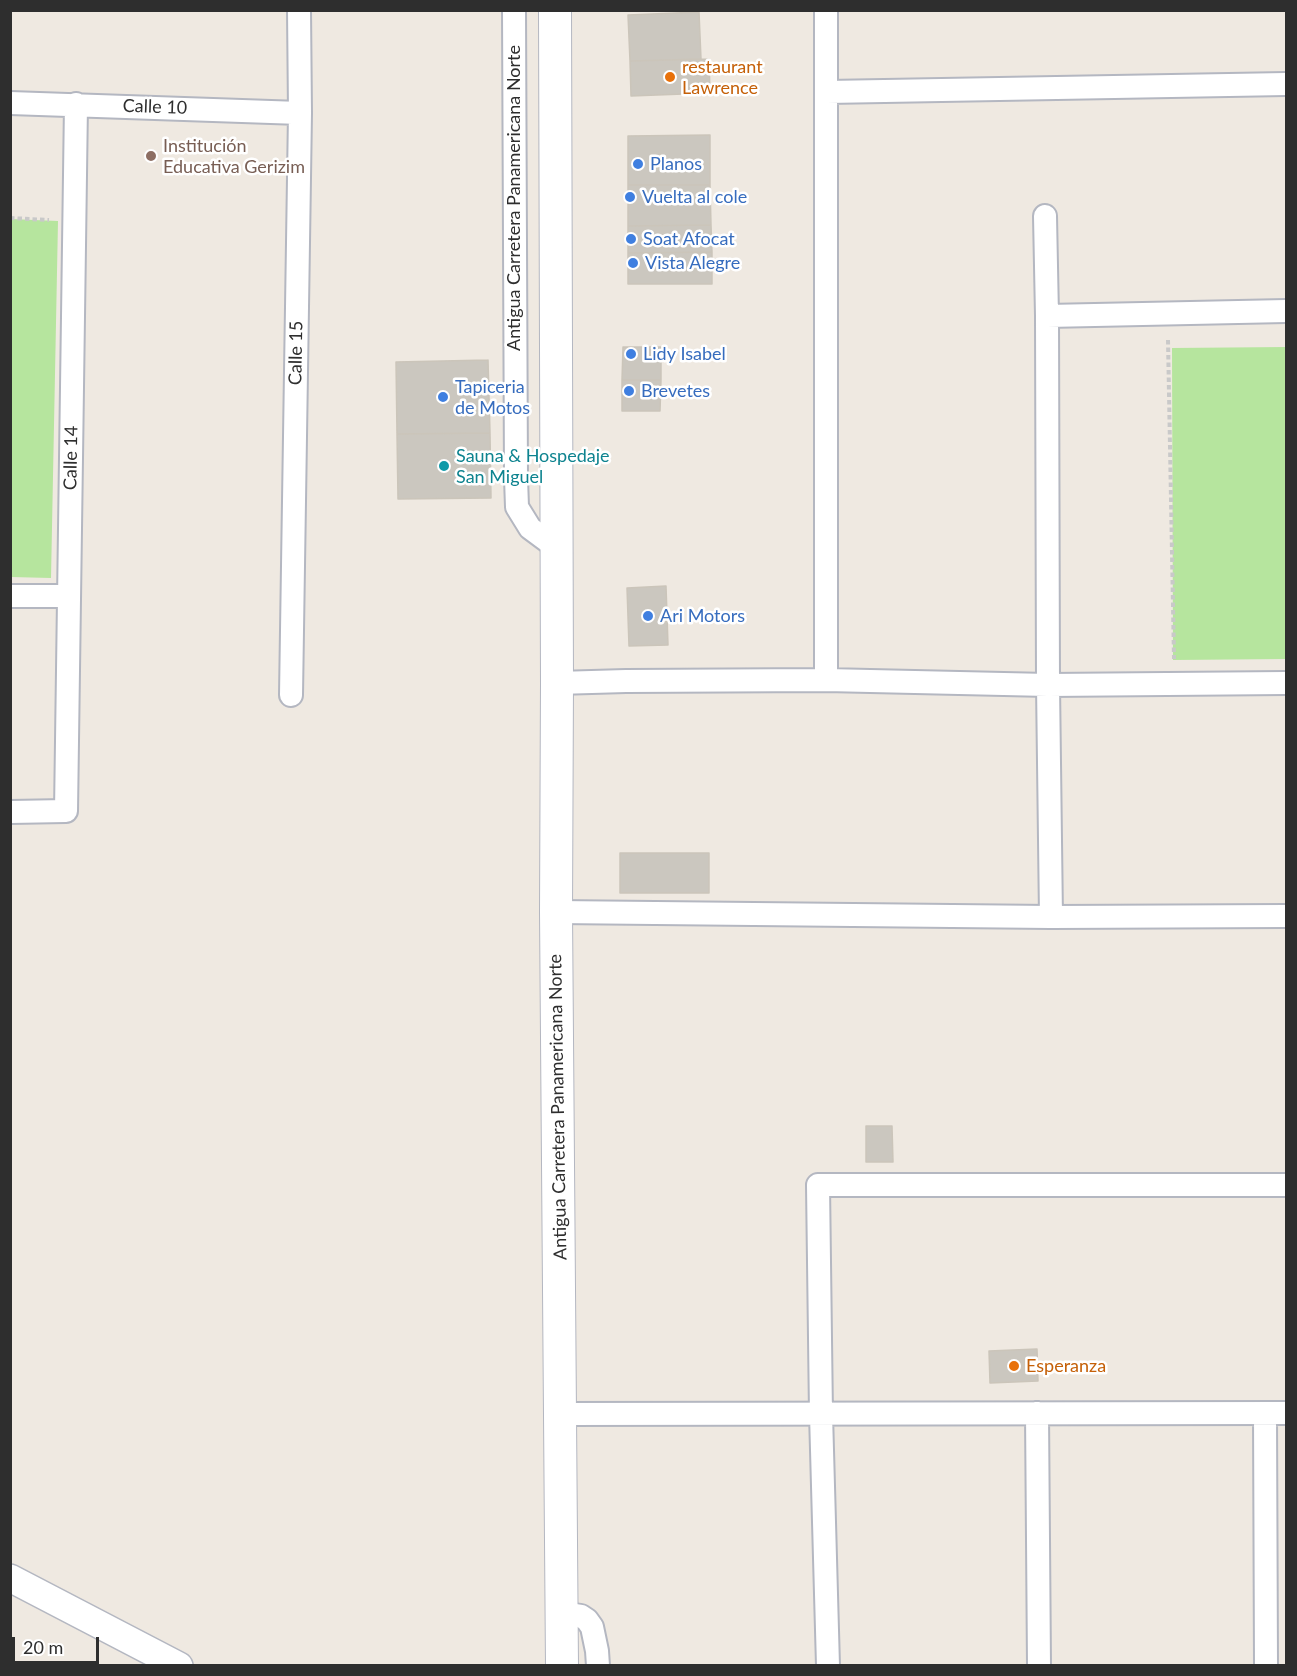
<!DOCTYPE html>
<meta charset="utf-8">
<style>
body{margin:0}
#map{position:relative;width:1297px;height:1676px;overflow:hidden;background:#efe9e1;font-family:Lato,sans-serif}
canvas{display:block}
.frame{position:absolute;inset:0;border:12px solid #2e2e2e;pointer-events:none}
.scale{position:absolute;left:12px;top:1637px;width:87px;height:27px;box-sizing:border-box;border:3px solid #2e2e2e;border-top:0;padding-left:8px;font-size:18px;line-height:21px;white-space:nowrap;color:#2e2e2e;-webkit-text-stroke:4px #fff;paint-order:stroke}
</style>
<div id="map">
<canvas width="1297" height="1676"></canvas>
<div class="frame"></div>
<div class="scale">20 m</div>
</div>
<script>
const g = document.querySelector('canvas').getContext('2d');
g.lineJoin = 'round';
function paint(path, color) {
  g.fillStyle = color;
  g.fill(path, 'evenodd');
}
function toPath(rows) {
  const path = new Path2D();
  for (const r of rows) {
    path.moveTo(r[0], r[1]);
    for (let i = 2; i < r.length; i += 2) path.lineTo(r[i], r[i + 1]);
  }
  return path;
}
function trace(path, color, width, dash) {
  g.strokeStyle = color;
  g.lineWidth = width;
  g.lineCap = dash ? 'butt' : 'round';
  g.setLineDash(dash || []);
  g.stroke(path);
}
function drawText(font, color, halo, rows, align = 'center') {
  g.font = font + ' Lato,sans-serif';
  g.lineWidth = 5;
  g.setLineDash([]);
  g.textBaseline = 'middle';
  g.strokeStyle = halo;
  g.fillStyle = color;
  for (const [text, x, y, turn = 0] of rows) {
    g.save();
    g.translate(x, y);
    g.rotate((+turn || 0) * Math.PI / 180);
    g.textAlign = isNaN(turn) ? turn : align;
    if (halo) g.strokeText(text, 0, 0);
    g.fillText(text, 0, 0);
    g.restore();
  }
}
const green = toPath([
 [11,219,58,221,51,578,11,577],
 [1286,347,1286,659,1173,660,1172,348]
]);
const building = toPath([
 [699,12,701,59,630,61,628,15,699,12],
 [709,59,710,93,631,96,630,61,709,59],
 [710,135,710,185,628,185,628,136,710,135],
 [628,185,710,185,711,225,628,226,628,185],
 [711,225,712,252,628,253,628,226,711,225],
 [712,252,712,284,628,284,628,253,712,252],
 [623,347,661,347,661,380,622,380,623,347],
 [488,360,490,433,397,434,396,362,488,360],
 [622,380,661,380,660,411,622,411,622,380],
 [490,433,491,498,398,499,397,434,490,433],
 [666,586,668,645,629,646,627,588,666,586],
 [620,853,709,853,709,893,620,893,620,853],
 [866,1126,892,1126,893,1162,866,1162,866,1126],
 [1037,1349,1038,1381,990,1383,989,1351,1037,1349]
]);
const path = toPath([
 [10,218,49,220],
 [1168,340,1174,659]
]);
const minor = toPath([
 [514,10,516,478,517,507,530,528,557,548],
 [827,92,1286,84],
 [10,103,300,113],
 [1045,216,1047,316,1048,685,1051,917],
 [1047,316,1286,311],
 [10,596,69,596],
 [826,680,826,10],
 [557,683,626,681,826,680,1048,685,1286,683],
 [291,695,300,113,299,10],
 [10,812,66,811,76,104],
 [556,912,1051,917,1286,916],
 [1037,1413,1039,1666],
 [560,1414,1286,1413],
 [1265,1414,1266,1666],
 [561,1613,581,1616,587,1620,592,1627,597,1651,598,1666],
 [828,1666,821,1414,818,1185,1286,1185]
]);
const tertiary = toPath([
 [10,1578,179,1666]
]);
const secondary = toPath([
 [555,10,557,683,556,912,562,1666]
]);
const markers = [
 [670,77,6,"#e8710a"],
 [151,156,6,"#8d6e63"],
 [638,164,6,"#3f7fe0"],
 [630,197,6,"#3f7fe0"],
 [631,239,6,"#3f7fe0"],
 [633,263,6,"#3f7fe0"],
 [631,354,6,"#3f7fe0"],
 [629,391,6,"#3f7fe0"],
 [443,397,6,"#3f7fe0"],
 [444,466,6,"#0f9aa8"],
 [648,616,6,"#3f7fe0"],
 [1014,1366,6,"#e8710a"]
];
const foodNames = [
 ["restaurant",682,67],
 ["Lawrence",682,88],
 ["Esperanza",1026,1366]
];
const streetNames = [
 ["Calle 10",155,107,2],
 ["Antigua Carretera Panamericana Norte",514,198,-90],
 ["Calle 15",296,353,-89],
 ["Calle 14",71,458,-89],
 ["Antigua Carretera Panamericana Norte",558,1107,-91]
];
const educationNames = [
 ["Institución",163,146],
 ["Educativa Gerizim",163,167]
];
const shopNames = [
 ["Planos",650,164],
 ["Vuelta al cole",642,197],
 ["Soat Afocat",643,239],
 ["Vista Alegre",645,263],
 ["Lidy Isabel",643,354],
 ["Tapiceria",455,387],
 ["de Motos",455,408],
 ["Brevetes",641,391],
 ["Ari Motors",660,616]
];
const cultureNames = [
 ["Sauna & Hospedaje",456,456],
 ["San Miguel",456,477]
];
paint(green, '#b6e59e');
paint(building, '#cbc7bf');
trace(building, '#cbc5ba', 1.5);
trace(minor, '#b4b7c1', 26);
trace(tertiary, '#b4b7c1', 30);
trace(secondary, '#b4b7c1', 34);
trace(path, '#c9c9c9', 4, [4.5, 3]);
trace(minor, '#fff', 22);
trace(tertiary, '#fff', 27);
trace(secondary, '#fff', 32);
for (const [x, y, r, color] of markers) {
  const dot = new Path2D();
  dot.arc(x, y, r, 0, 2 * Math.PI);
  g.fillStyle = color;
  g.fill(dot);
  trace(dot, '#fff', 2);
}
drawText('18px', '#c56008', '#fff', foodNames, 'left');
drawText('18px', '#2e2e2e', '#fff', streetNames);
drawText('18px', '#785e54', '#fff', educationNames, 'left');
drawText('18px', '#366cbe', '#fff', shopNames, 'left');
drawText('18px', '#0d838f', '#fff', cultureNames, 'left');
</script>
